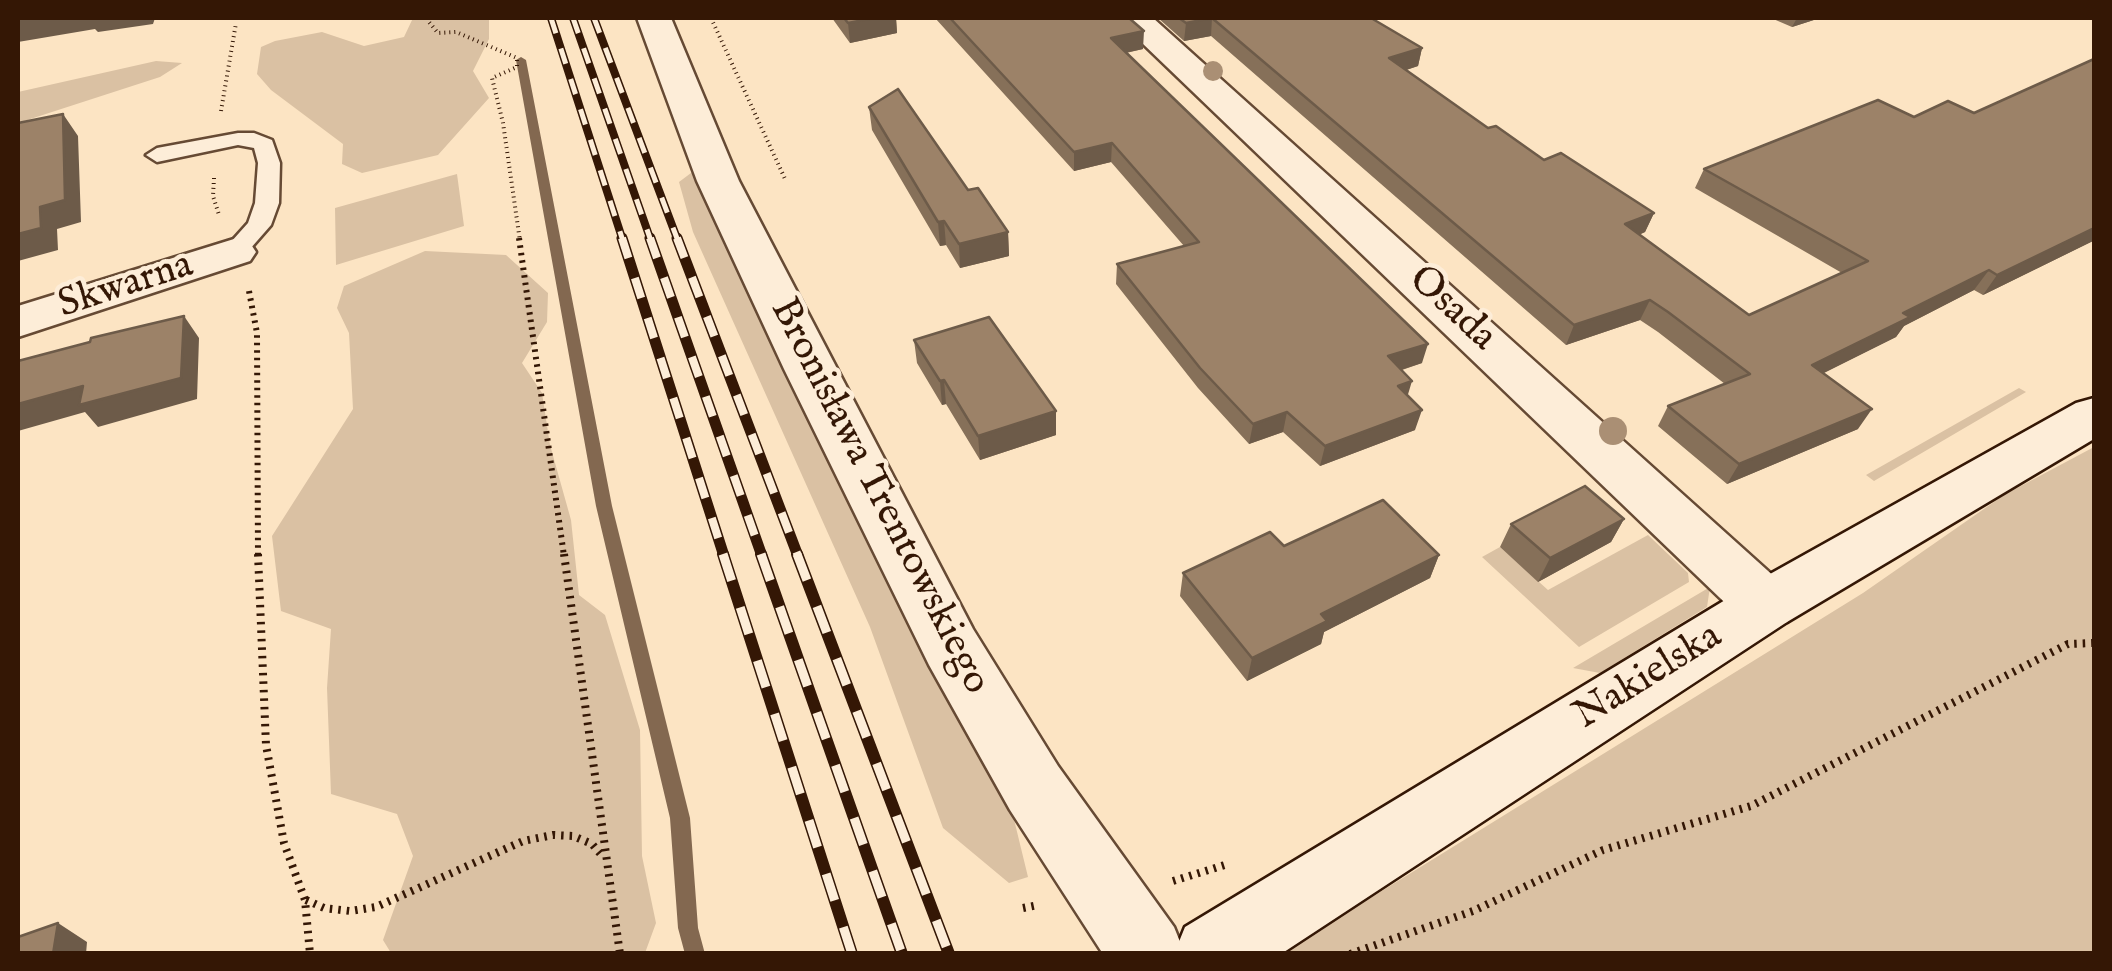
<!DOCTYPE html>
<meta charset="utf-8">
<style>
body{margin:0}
#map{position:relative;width:2112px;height:971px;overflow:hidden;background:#fce4c3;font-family:"IM FELL English",serif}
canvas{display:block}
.frame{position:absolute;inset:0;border:20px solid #341705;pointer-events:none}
</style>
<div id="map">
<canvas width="2112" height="971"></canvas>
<div class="frame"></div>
</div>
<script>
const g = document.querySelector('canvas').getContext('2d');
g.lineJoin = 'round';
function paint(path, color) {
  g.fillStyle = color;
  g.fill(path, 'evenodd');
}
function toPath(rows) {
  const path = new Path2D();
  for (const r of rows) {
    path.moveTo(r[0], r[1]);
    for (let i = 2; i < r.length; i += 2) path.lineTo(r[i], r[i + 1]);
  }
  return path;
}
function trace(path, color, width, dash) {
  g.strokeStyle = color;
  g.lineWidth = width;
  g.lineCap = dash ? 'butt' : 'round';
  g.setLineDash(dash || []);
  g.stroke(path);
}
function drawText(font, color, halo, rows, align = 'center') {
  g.font = font + ' "IM FELL English",serif';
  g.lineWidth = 9;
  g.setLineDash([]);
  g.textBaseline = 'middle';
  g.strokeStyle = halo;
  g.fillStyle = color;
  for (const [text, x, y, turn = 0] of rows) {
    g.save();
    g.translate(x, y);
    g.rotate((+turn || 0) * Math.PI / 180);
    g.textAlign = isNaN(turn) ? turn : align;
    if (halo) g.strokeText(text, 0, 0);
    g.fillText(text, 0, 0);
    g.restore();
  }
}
const green = toPath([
 [413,18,489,18,489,39,473,71,489,98,438,155,362,173,342,164,343,144,271,90,257,74,261,47,275,41,322,32,364,46,404,37],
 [156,61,182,63,160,77,18,123,18,92],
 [695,170,1010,803,1028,877,1009,883,943,828,870,627,693,232,679,182],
 [457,174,464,226,336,265,335,208],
 [425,251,506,255,548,293,547,322,522,363,542,393,550,445,571,520,579,595,605,615,640,730,642,856,656,923,645,953,391,953,383,940,413,856,397,814,331,794,327,688,331,629,281,611,272,536,353,409,349,333,337,308,344,286],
 [2019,388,2026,392,1874,481,1866,475],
 [2094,447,2094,953,1280,954,1863,593,2004,495],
 [1648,535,1688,573,1689,582,1579,647,1482,557,1500,547,1548,590],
 [1710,587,1707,607,1600,673,1573,668]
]);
const stream = toPath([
 [521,57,526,60,612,506,690,818,698,928,705,954,685,954,678,928,670,818,596,506,516,60,521,57]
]);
const pathFar2 = toPath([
 [431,18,429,22,438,33,456,32,517,58,517,67,492,78,503,123,520,241],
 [711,18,786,181],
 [221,111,236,23],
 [214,178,213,196,219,215]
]);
const pathFar1 = toPath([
 [519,238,564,556],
 [249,291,257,333,258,556]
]);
const path = toPath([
 [258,554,266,745,284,843,305,900,310,954],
 [564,554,620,954],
 [1173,881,1228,864],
 [306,900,324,908,350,911,376,907,523,841,553,835,573,836,592,844,604,858],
 [1023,908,1038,905],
 [1350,954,1473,911,1603,850,1751,806,2068,644,2094,643]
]);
const lane = toPath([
 [238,133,254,133,272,140,280,163,279,203,271,225,243,257,234,259,222,252,248,223,255,203,258,163,254,148,238,145,157,162,146,155,157,148,238,133]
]);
const street = toPath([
 [637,18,671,18,739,181,973,629,1058,766,1174,927,1185,954,1103,954,1010,810,929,665,784,369,697,181,637,18],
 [1116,18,1153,18,1787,588,1796,605,1787,622,1766,629,1745,622,1116,18],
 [234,239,250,243,256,252,250,261,18,337,18,306,234,239]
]);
const secondary = toPath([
 [2094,398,2094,439,1787,622,1281,954,1174,954,1185,927,1745,588,2076,403,2094,398]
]);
const railFar2 = toPath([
 [551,18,623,241],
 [573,18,651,241],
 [594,18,678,241]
]);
const railFar1 = toPath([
 [622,238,724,556],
 [650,238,762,556],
 [677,238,798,556]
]);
const rail = toPath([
 [723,554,852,954],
 [761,554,902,954],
 [797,554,949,954]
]);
const trees = [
 [1213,71,10],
 [1613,431,14]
];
const wall = toPath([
 [832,18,896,18,897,33,850,43],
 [935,18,1129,18,1143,49,1126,53,1422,363,1402,370,1415,430,1320,466,1283,432,1249,444,1198,388,1116,284,1117,264,1184,246,1111,162,1074,171],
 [1158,18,1371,18,1422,48,1418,66,1406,70,1488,128,1544,160,1654,213,1645,232,1639,235,1749,315,1842,273,1695,188,1704,169,1914,117,1974,113,2094,59,2094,242,2093,241,1983,295,1974,290,1904,326,1896,337,1823,373,1858,429,1727,484,1658,426,1668,406,1725,384,1658,332,1640,320,1566,345,1211,36,1184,41],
 [1771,18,1820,18,1792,27],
 [869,107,968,190,1008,232,1009,256,960,268,946,245,940,246,872,130],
 [914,340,1056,435,980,460,946,404,942,405,917,363],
 [1624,519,1611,542,1538,582,1500,547,1511,524],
 [1284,546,1439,555,1430,578,1324,632,1321,644,1247,681,1180,596,1183,573]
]);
const shadedWall = toPath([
 [24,18,155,18,153,24,98,32,95,29,18,42,18,19],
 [874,18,896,18,897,33,850,43,848,23],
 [1212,18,1211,36,1184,41,1186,23],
 [1797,18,1820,18,1792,27],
 [1144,31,1143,49,1110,56,1111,38],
 [1422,48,1418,66,1385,77,1389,58],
 [63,114,78,136,81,222,57,229,58,250,18,261,18,234,40,207],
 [1112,143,1111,162,1074,171,1074,152],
 [1654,213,1645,232,1616,244,1625,224],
 [944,221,946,245,940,246,938,222],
 [2094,228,2094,239,2093,241,1983,295,1997,275],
 [1008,232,1009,256,960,268,959,244],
 [1989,270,1974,290,1904,326,1896,337,1800,385,1812,365,1903,313],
 [1650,300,1640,320,1566,345,1574,325],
 [184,316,199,338,197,399,98,427,85,412,18,431,18,404,83,386],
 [1428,344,1422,363,1382,376,1388,356],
 [944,380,946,404,942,405,940,381],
 [1412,381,1406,401,1398,386],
 [1872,409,1858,429,1727,484,1739,464],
 [1422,410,1415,430,1320,466,1325,446],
 [1056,411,1056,435,980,460,978,436],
 [1287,412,1283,432,1249,444,1253,424],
 [1624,519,1611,542,1538,582,1550,558],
 [1439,555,1430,578,1324,632,1321,644,1247,681,1252,658,1321,614],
 [58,923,87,942,86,954,53,954]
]);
const building = toPath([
 [844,18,874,18,848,23,844,18],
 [950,18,1129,18,1144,31,1111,38,1428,344,1388,356,1412,381,1398,386,1422,410,1325,446,1287,412,1253,424,1200,368,1117,264,1199,242,1112,143,1074,152,950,18],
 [1179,18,1371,18,1422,48,1389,58,1488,128,1496,126,1544,160,1561,153,1654,213,1625,224,1749,315,1868,261,1704,169,1878,100,1914,117,1948,101,1974,113,2094,59,2094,228,1997,275,1989,270,1903,313,1910,317,1812,365,1872,409,1739,464,1668,406,1750,374,1668,312,1650,300,1574,325,1212,18,1186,23,1179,18],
 [898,89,968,190,978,188,1008,232,959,244,944,221,938,222,869,107,898,89],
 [63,114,65,200,40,207,41,228,18,234,18,123,63,114],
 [184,316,181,378,79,405,83,386,18,404,18,361,90,342,91,338,184,316],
 [989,317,1056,411,978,436,944,380,940,381,914,340,989,317],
 [1585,486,1624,519,1550,558,1511,524,1585,486],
 [1383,500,1439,555,1321,614,1327,621,1252,658,1183,573,1270,532,1284,546,1383,500],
 [58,923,53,954,18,954,18,937,58,923]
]);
const streetNames = [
 ["Skwarna",126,287,-18],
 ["Osada",1451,310,43],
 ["Bronisława Trentowskiego",878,497,63],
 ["Nakielska",1649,678,-32]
];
paint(green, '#dac1a3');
paint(stream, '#836850');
trace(lane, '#664a34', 5);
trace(street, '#664a34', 5);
trace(secondary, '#341705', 5);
trace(pathFar2, '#341705', 4, [1, 4]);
trace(pathFar1, '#341705', 6, [2.5, 5]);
trace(path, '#341705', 8, [2.5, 6]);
paint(lane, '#fdedd8');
paint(street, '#fdedd8');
paint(secondary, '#fdedd8');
trace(railFar2, '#341705', 8);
trace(railFar1, '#341705', 11);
trace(rail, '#341705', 12);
trace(railFar2, '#fdedd8', 5, [16]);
trace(railFar1, '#fdedd8', 8, [21]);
trace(rail, '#fdedd8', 9, [28]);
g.fillStyle = '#aa8f74';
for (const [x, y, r] of trees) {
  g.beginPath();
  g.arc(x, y, r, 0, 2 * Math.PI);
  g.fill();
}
paint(wall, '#867059');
paint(shadedWall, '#6d5b49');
paint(building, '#9c8268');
trace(building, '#6d5b49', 2.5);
drawText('40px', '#341705', '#fdedd8', streetNames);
</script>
